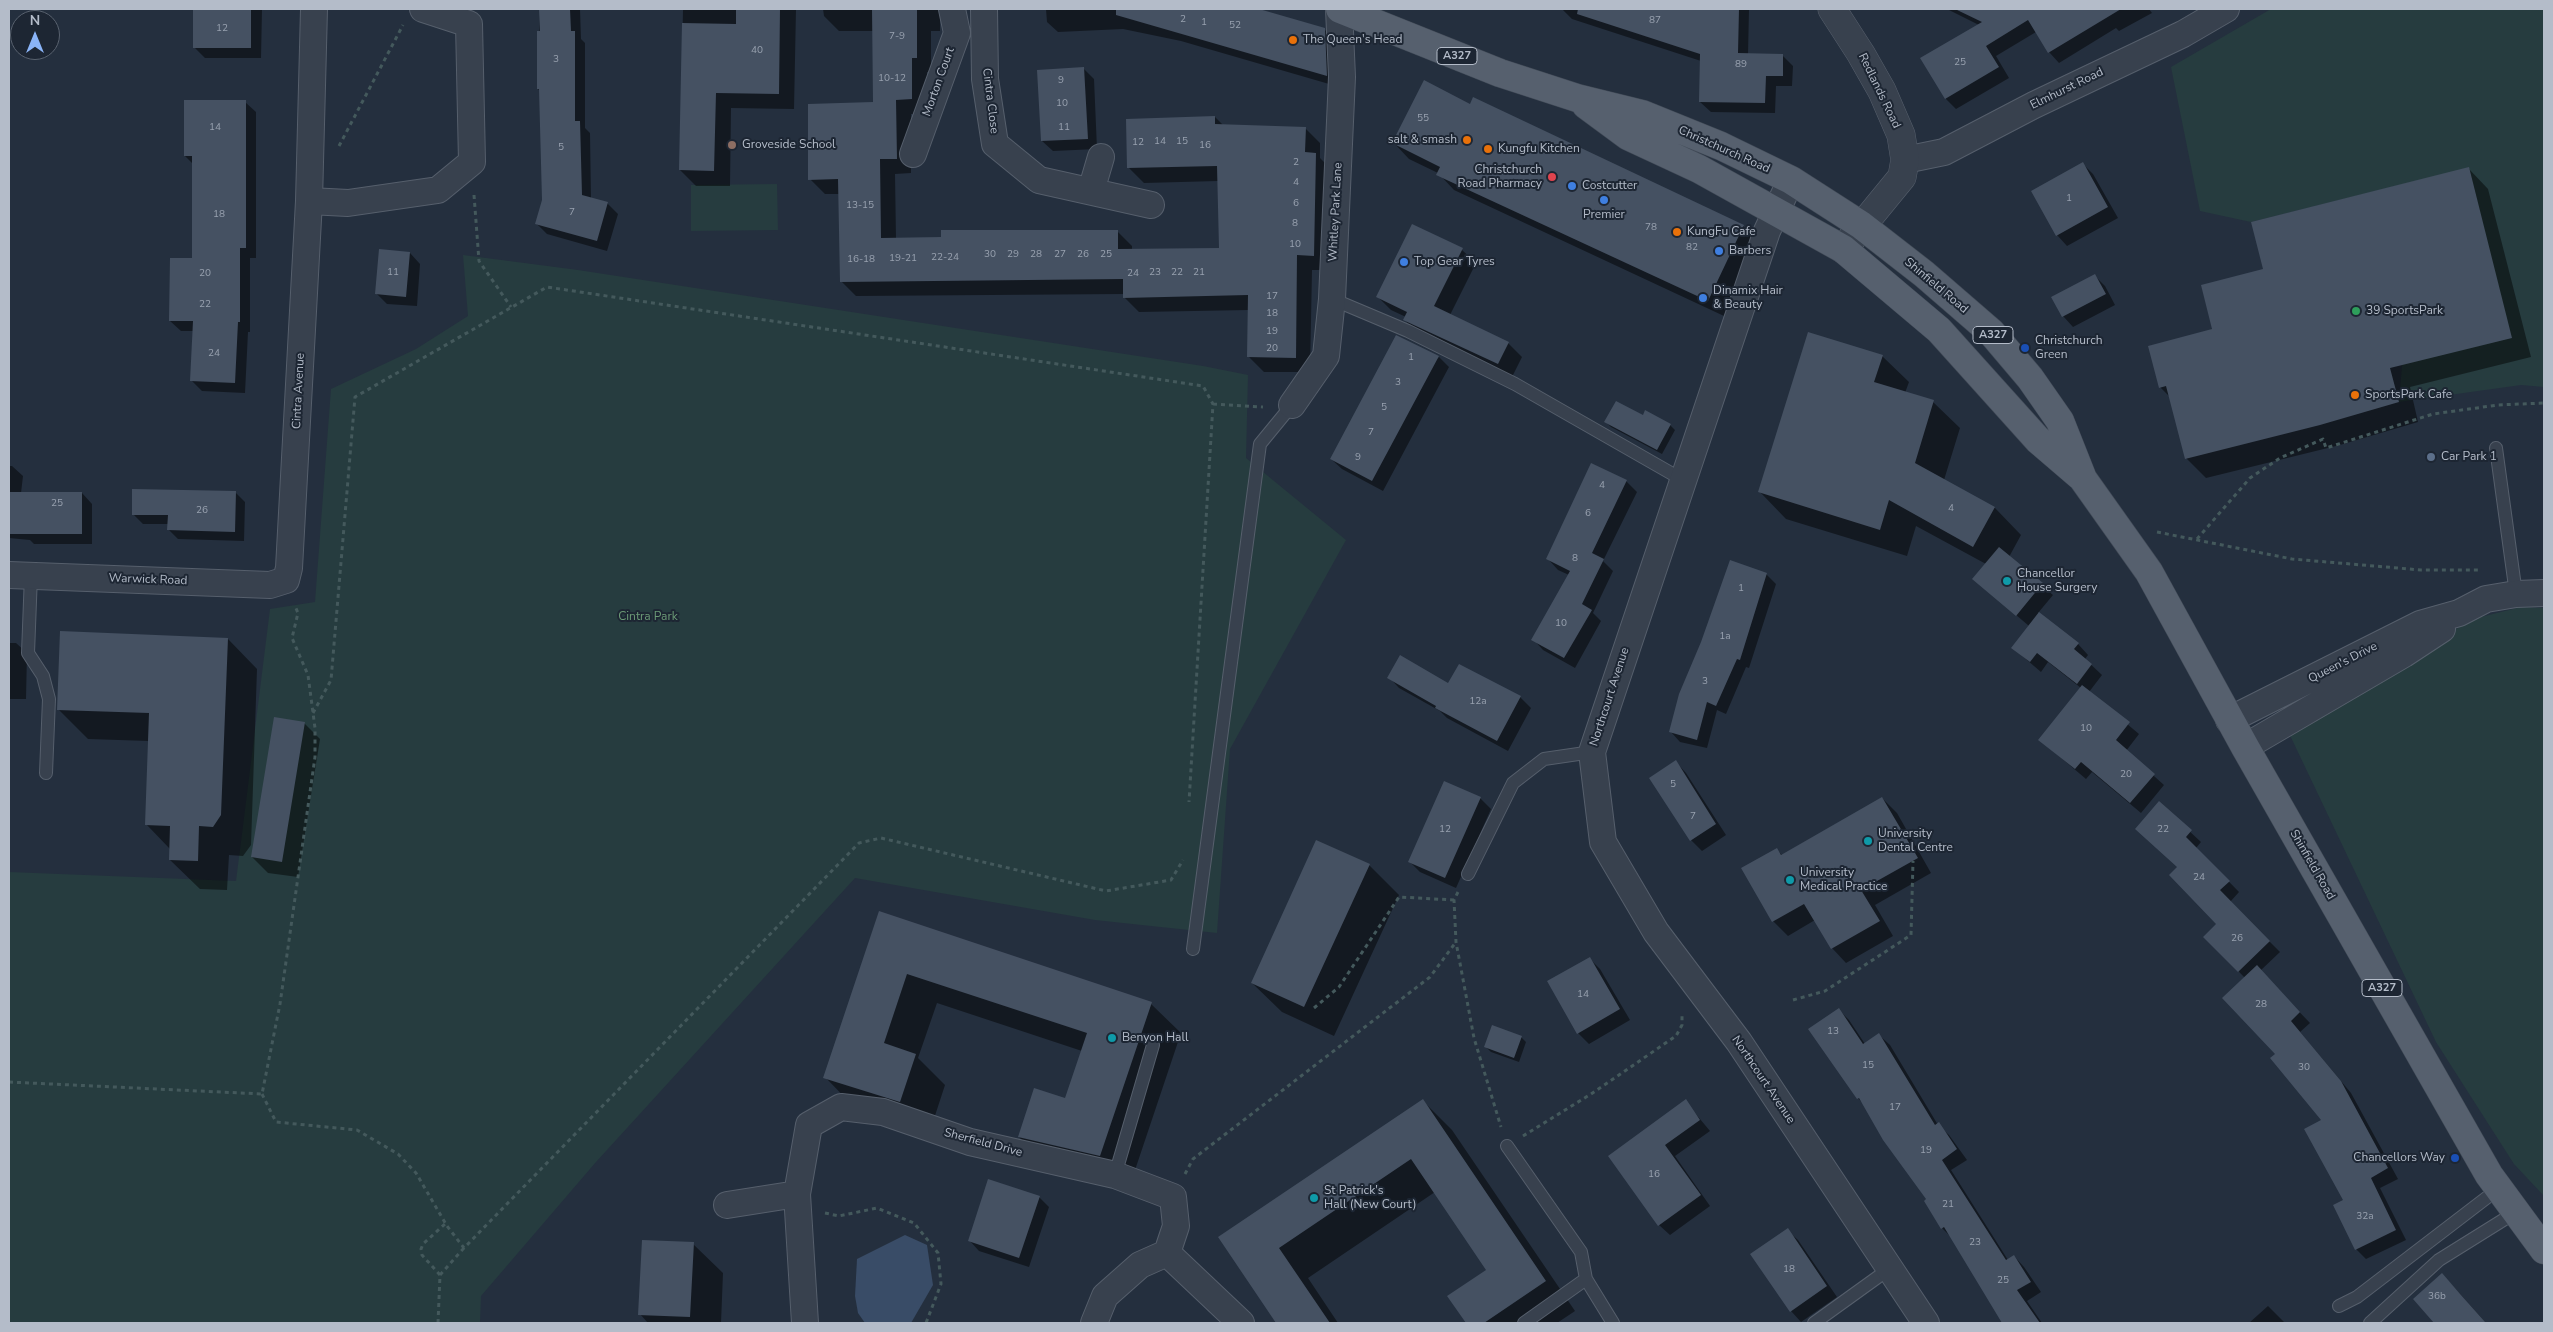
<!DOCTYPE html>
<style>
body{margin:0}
#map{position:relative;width:2553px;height:1332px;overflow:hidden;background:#242f3e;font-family:"Nunito Sans",sans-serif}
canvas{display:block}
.frame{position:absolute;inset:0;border:10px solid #b4bcc9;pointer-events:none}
.north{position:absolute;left:10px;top:10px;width:50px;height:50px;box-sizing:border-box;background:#1d2633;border:1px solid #59626f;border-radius:50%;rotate:0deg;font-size:14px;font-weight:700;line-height:20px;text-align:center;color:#b4bcc9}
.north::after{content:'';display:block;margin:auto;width:18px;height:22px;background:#8ab4f8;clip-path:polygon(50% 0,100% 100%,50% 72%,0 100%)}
</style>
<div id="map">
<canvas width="2553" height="1332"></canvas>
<div class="frame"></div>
<div class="north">N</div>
</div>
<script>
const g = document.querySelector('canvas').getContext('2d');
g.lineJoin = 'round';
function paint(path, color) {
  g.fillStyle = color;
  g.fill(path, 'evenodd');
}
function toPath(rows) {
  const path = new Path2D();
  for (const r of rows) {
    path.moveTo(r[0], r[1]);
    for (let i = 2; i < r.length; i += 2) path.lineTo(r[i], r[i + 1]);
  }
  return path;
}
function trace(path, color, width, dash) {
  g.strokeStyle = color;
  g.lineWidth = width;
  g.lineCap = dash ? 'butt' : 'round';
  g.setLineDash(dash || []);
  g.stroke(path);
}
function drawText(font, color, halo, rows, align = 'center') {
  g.font = font + ' "Nunito Sans",sans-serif';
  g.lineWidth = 4;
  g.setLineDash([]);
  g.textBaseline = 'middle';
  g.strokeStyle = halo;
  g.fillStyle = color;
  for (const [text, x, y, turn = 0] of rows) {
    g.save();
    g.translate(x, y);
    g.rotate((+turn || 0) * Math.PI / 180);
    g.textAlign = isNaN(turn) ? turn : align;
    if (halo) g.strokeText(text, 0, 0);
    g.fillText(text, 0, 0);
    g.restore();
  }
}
const green = toPath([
 [2271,9,2544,9,2544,387,2521,385,2399,402,2402,365,2469,168,2251,222,2200,211,2171,67],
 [777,184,778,230,691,231,691,185],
 [463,255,578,270,1203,366,1248,375,1246,458,1346,540,1230,749,1217,933,1095,920,855,878,596,1162,481,1296,480,1323,9,1323,9,872,236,881,270,609,315,602,331,389,416,349,468,316],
 [2521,607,2544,608,2544,1196,2514,1164,2436,1042,2287,729,2473,619]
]);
const water = toPath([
 [905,1235,927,1245,933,1285,911,1323,865,1323,858,1313,855,1296,857,1259]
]);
const shadow = toPath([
 [195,9,262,9,261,58,205,58,195,48],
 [540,9,580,9,581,39,585,43,585,128,590,133,591,199,607,203,618,214,607,251,547,234,536,223,543,200,541,92,538,89],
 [683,9,796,9,794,109,731,108,730,186,696,186,680,170],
 [823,9,940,9,940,31,931,31,931,72,927,72,927,114,911,114,911,173,895,174,896,239,1117,231,1132,246,1132,250,1220,249,1218,181,1144,183,1129,168,1215,117,1223,125,1305,128,1320,143,1320,158,1331,169,1329,270,1312,270,1310,372,1264,372,1249,357,1249,310,1139,312,1124,297,1124,294,856,296,841,281,840,194,825,194,810,179,874,103,873,31,839,31,824,16],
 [1046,9,1256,9,1324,29,1335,40,1336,86,1181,41,1123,29,1058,32,1047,22],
 [1562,9,1673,9,1682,12,1681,9,1749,9,1748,55,1782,55,1793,66,1792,86,1776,86,1775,113,1711,112,1700,102,1701,61,1572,19],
 [1947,9,2149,9,2152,13,2119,31,2116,28,2059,63,2049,52,2036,32,1996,56,2009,78,1956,109,1946,99,1922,58,1979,25],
 [1083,68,1094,79,1097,149,1053,151,1042,141],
 [245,102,256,112,256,258,250,258,250,332,248,332,245,393,202,391,191,380,193,331,181,331,170,321,193,259,193,164,185,156],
 [1471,105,1743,226,1759,241,1724,316,1454,190,1438,173,1409,159,1394,143],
 [2083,164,2093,174,2118,218,2067,246,2057,235],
 [2469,169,2488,189,2531,357,2410,387,2418,422,2340,445,2206,478,2186,458,2171,398,2160,387,2264,270],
 [1462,250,1476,263,1450,315,1508,343,1522,357,1512,377,1418,334,1405,320,1406,317,1391,310,1377,296],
 [410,253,420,264,417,306,387,304,376,293],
 [2095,276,2105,286,2115,305,2073,327,2063,316],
 [1882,356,1909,382,1905,393,1933,402,1960,428,1944,480,1995,508,2021,535,2009,557,2053,595,2038,613,2078,644,2088,655,2085,659,2102,675,2089,692,2139,734,2126,751,2164,785,2141,813,2092,772,2086,779,2040,740,2081,688,2048,662,2041,672,2013,648,2029,626,1974,579,1986,564,1916,526,1907,556,1786,519,1760,492],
 [1439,357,1449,367,1383,491,1342,469,1331,459],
 [1643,417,1670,425,1675,430,1662,454,1611,427,1606,422],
 [9,466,12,466,23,476,21,493,82,493,92,504,92,544,34,544,30,540,9,538],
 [1626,481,1637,492,1603,561,1613,571,1593,613,1601,621,1575,668,1543,650,1533,639,1569,575,1558,570,1548,559],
 [235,492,245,502,244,541,178,539,169,530,169,524,143,524,134,515],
 [1766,574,1776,584,1749,668,1746,667,1726,714,1717,710,1707,748,1680,742,1671,732],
 [228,639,257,669,251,845,243,856,229,855,227,890,200,889,170,860,170,849,146,824,149,741,88,739,59,710],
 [9,643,16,643,27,653,26,699,9,699],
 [1389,677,1449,685,1520,697,1531,708,1508,751,1447,718,1440,711,1399,688],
 [304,723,320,739,298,877,268,873,252,857],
 [1676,762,1686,773,1726,835,1702,851,1691,840],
 [1480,798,1491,809,1456,888,1420,872,1410,862],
 [1882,798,1897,813,1931,873,1875,905,1893,936,1846,963,1832,948,1815,920,1788,936,1773,921,1776,849,1782,855],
 [2159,803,2201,842,2196,848,2239,892,2230,902,2280,952,2260,971,2310,1023,2300,1032,2351,1093,2398,1179,2380,1188,2406,1240,2366,1259,2356,1249,2323,1120,2277,1054,2245,978,2205,937,2218,924,2178,867],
 [1369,865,1399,895,1334,1036,1282,1012,1252,983],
 [880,913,1151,1004,1181,1033,1130,1185,1049,1167,1019,1137,1066,1099,1082,1051,937,1003,918,1058,945,1085,930,1131,854,1107,825,1077],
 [1589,958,1600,969,1630,1020,1589,1044,1578,1033],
 [1839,1010,1849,1020,1865,1044,1879,1035,1890,1045,1938,1125,1949,1135,1967,1160,1951,1170,2008,1260,2014,1256,2024,1267,2041,1292,2027,1301,2042,1323,2003,1323,2001,1320,1953,1239,1942,1228,1925,1201,1928,1199,1865,1106,1858,1098],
 [1521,1037,1526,1042,1519,1062,1491,1052,1486,1047],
 [1423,1101,1452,1130,1575,1311,1557,1323,1467,1323,1449,1297,1488,1270,1435,1192,1308,1278,1338,1323,1278,1323,1220,1238],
 [1685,1101,1710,1131,1675,1156,1710,1206,1670,1235,1659,1225,1609,1156],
 [1039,1197,1049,1207,1029,1267,979,1251,969,1240],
 [1787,1230,1798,1240,1837,1297,1801,1322,1791,1311],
 [693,1244,723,1273,721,1323,648,1323,640,1314],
 [2442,1275,2452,1285,2486,1323,2436,1323,2415,1299],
 [2268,1306,2285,1323,2249,1323]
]);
const building = toPath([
 [193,9,251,9,251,48,193,48],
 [539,9,570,9,571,31,575,31,575,121,580,121,582,195,608,202,597,241,535,224,542,200,539,89,537,89,537,31,540,31],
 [736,9,780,9,779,94,716,93,714,171,679,170,682,23,736,24],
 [872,9,917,9,917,58,912,58,912,99,896,100,897,159,880,159,881,238,941,237,941,230,1118,230,1118,249,1219,248,1217,166,1127,168,1126,119,1215,116,1215,124,1306,127,1305,152,1316,153,1314,256,1297,255,1296,358,1247,357,1248,295,1123,298,1123,279,840,282,838,179,808,180,808,104,873,102],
 [1116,9,1259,9,1325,28,1327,76,1116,15],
 [1578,9,1739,9,1738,53,1783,54,1783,76,1766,76,1765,103,1699,102,1700,54,1577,14],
 [1955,9,2121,9,2048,53,2028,20,1986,46,1999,67,1945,99,1920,58,1982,22],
 [1084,67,1088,139,1041,141,1037,70],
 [1424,80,1470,104,1473,97,1744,225,1708,301,1436,175,1440,167,1392,143],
 [184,100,246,100,246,248,240,248,240,322,238,322,235,383,190,381,193,321,169,321,170,258,192,258,192,156,184,156],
 [2083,162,2108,207,2056,236,2031,191],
 [2469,167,2512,338,2390,368,2399,402,2320,425,2185,459,2166,386,2159,388,2148,346,2212,329,2201,285,2263,269,2251,222],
 [1412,224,1463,248,1434,306,1509,342,1498,364,1403,320,1407,312,1376,297],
 [379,249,410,252,406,297,375,294],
 [2095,274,2106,294,2062,317,2051,297],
 [1808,332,1883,355,1874,382,1934,400,1915,463,1995,507,1973,547,1889,500,1880,530,1758,492],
 [1396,335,1439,356,1372,481,1330,459],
 [1616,401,1643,415,1645,410,1671,424,1657,450,1604,422],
 [1591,463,1627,480,1592,553,1604,559,1582,604,1592,610,1564,658,1531,640,1570,571,1546,559],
 [132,489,236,491,235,532,167,530,168,515,132,515],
 [9,492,82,492,82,534,9,534],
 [1999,547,2043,583,2016,616,1972,579],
 [1730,560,1767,573,1740,660,1737,659,1716,706,1707,702,1697,740,1669,732,1679,694,1701,642],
 [2039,612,2079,643,2074,649,2092,664,2077,684,2037,653,2030,662,2011,648],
 [60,631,228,638,221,815,213,827,199,826,198,861,169,860,170,826,145,825,149,713,57,710],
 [1400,655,1448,683,1459,664,1521,696,1497,741,1435,708,1436,706,1387,678],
 [2082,685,2130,722,2116,740,2155,774,2130,803,2081,762,2075,769,2038,740],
 [274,717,305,722,282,862,251,857],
 [1676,760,1716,824,1690,841,1649,778],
 [1444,781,1481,797,1445,878,1408,862],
 [1882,797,1918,858,1861,890,1880,921,1831,949,1804,904,1772,922,1741,868,1777,848,1781,855],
 [2159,801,2192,830,2186,837,2230,881,2220,890,2270,941,2238,972,2203,937,2216,924,2169,875,2177,867,2135,829],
 [1316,840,1370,864,1304,1007,1251,983],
 [879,911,1152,1002,1100,1156,1018,1137,1034,1088,1065,1098,1087,1033,907,974,884,1043,916,1054,900,1102,823,1078],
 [1590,957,1620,1009,1577,1034,1547,981],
 [2257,965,2300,1012,2291,1021,2341,1081,2388,1168,2371,1178,2396,1230,2355,1250,2333,1205,2343,1200,2304,1129,2321,1120,2270,1058,2275,1054,2222,998],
 [1839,1008,1863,1044,1879,1033,1935,1125,1939,1122,1957,1149,1942,1160,2006,1260,2014,1255,2031,1282,2017,1290,2040,1323,2002,1323,1944,1227,1941,1229,1924,1201,1926,1199,1883,1140,1859,1098,1857,1099,1808,1029],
 [1492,1025,1522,1036,1514,1058,1484,1047],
 [1423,1099,1546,1281,1484,1323,1466,1323,1447,1296,1486,1270,1411,1159,1279,1248,1330,1323,1276,1323,1218,1237],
 [1686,1099,1700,1120,1665,1145,1701,1195,1658,1226,1608,1156],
 [988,1179,1040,1196,1019,1258,968,1241],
 [1788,1228,1827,1286,1790,1312,1750,1254],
 [642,1240,694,1242,690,1317,638,1315],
 [2442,1273,2461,1295,2486,1323,2434,1323,2413,1299]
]);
const path = toPath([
 [339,146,403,25],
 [474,195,479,261,511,307],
 [1213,404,1263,407],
 [2157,532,2292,559,2421,570,2480,570],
 [2197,539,2250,478,2280,458,2323,439,2326,448,2433,414,2498,405,2544,403],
 [313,713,331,680,355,397,547,287,1203,386,1213,404,1189,802],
 [1458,892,1454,900,1456,942,1474,1038,1501,1127],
 [1793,1000,1825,991,1911,935,1913,861],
 [1314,1008,1339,987,1399,897,1454,900],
 [9,1082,262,1094,280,1004,315,757,315,728,308,675,292,638,298,613,295,606],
 [262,1094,276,1122,357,1130,398,1154,416,1173,447,1226,464,1248,859,843,881,838,1106,891,1171,880,1183,860],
 [1523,1136,1591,1094,1676,1036,1682,1025,1682,1014],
 [1185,1174,1193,1159,1430,977,1456,942],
 [825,1213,839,1216,877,1208,914,1223,938,1253,941,1284,926,1323],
 [440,1275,422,1255,421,1249,423,1244,446,1223],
 [438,1323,440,1275,464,1248]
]);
const service = toPath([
 [1332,299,1408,331,1515,384,1683,480],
 [2496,448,2516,594],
 [31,575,28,653,43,676,49,699,46,773],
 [1468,874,1513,783,1544,759,1592,752],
 [1193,949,1260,444,1292,405],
 [1507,1146,1581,1252,1586,1279,1613,1323],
 [1115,1175,1153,1045],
 [2339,1306,2357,1297,2498,1189],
 [1524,1323,1586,1279],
 [1814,1323,1889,1269],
 [2370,1323,2439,1260,2516,1212]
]);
const minor = toPath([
 [984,9,985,79,995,144,1039,180,1151,205],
 [913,154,957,33,952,9],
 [1905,160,1944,152,2034,105,2183,34,2226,9],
 [1791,180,1767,231,1592,752,1603,842,1656,932,1739,1042,1926,1323],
 [1091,191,1101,157],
 [309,201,348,203,438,190,472,162,469,24,423,9],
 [1292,405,1326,356,1332,299,1342,77,1339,9],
 [9,575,270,585,286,580,289,568,309,201,314,9],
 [2229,720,2420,624,2459,613,2486,599,2516,594,2544,593],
 [2245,747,2404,654,2442,629],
 [727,1205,797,1194],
 [1167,1253,1241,1323],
 [805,1323,797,1194,809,1125,841,1107,883,1112,970,1142,1115,1175,1173,1197,1176,1226,1167,1253,1140,1265,1105,1296,1094,1323]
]);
const tertiary = toPath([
 [1832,9,1861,54,1882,91,1901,135,1905,160,1902,177,1843,249]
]);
const primary = toPath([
 [1340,9,1500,73,1577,98,1642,114,1721,146,1791,180,1861,225,1924,274,1991,332,2030,378,2060,421,2083,479,2149,572,2245,747,2489,1175,2544,1250],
 [1586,105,1628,136,1699,169,1843,249,1939,330,2038,440,2080,476]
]);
const markers = [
 [1293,40,5,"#e8710a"],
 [1467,140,5,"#e8710a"],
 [732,145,5,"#8d6e63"],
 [1488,149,5,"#e8710a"],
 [1552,177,5,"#e0444e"],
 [1572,186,5,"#3f7fe0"],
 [1604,200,5,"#3f7fe0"],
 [1677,232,5,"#e8710a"],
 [1719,251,5,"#3f7fe0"],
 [1404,262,5,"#3f7fe0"],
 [1703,298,5,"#3f7fe0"],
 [2356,311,5,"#2e9e5b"],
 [2025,348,5,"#1a4fb4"],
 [2355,395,5,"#e8710a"],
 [2431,457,5,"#5c6f8a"],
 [2007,581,5,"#0f9aa8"],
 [1868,841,5,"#0f9aa8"],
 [1790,880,5,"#0f9aa8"],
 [1112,1038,5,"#0f9aa8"],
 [2455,1158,5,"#1a4fb4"],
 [1314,1198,5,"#0f9aa8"]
];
const numberNames = [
 ["2",1183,20],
 ["87",1655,21],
 ["1",1204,23],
 ["52",1235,26],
 ["12",222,29],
 ["7-9",897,37],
 ["40",757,51],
 ["3",556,60],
 ["25",1960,63],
 ["89",1741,65],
 ["10-12",892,79],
 ["9",1061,81],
 ["10",1062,104],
 ["55",1423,119],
 ["14",215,128],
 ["11",1064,128],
 ["14",1160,142],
 ["15",1182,142],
 ["12",1138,143],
 ["16",1205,146],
 ["5",561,148],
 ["2",1296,163],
 ["4",1296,183],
 ["1",2069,199],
 ["6",1296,204],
 ["13-15",860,206],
 ["7",572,213],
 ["18",219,215],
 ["8",1295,224],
 ["78",1651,228],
 ["10",1295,245],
 ["82",1692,248],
 ["30",990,255],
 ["29",1013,255],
 ["28",1036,255],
 ["27",1060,255],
 ["26",1083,255],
 ["25",1106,255],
 ["22-24",945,258],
 ["19-21",903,259],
 ["16-18",861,260],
 ["11",393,273],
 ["23",1155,273],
 ["22",1177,273],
 ["21",1199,273],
 ["20",205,274],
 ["24",1133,274],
 ["17",1272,297],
 ["22",205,305],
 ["18",1272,314],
 ["19",1272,332],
 ["20",1272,349],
 ["24",214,354],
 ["1",1411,358],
 ["3",1398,383],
 ["5",1384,408],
 ["7",1371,433],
 ["9",1358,458],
 ["4",1602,486],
 ["25",57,504],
 ["4",1951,509],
 ["26",202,511],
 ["6",1588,514],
 ["8",1575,559],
 ["1",1741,589],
 ["10",1561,624],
 ["1a",1725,637],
 ["3",1705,682],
 ["12a",1478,702],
 ["10",2086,729],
 ["20",2126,775],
 ["5",1673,785],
 ["7",1693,817],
 ["12",1445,830],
 ["22",2163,830],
 ["24",2199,878],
 ["26",2237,939],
 ["14",1583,995],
 ["28",2261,1005],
 ["13",1833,1032],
 ["15",1868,1066],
 ["30",2304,1068],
 ["17",1895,1108],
 ["19",1926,1151],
 ["16",1654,1175],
 ["21",1948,1205],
 ["32a",2365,1217],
 ["23",1975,1243],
 ["18",1789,1270],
 ["25",2003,1281],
 ["36b",2437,1297]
];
const shields = [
 [1457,56,40],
 [1993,335,40],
 [2382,988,40]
];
const shieldNames = [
 ["A327",1457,56],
 ["A327",1993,335],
 ["A327",2382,988]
];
const poiNames = [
 ["The Queen's Head",1303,40],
 ["salt & smash",1457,140,"right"],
 ["Groveside School",742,145],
 ["Kungfu Kitchen",1498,149],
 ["Christchurch",1542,170,"right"],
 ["Road Pharmacy",1542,184,"right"],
 ["Costcutter",1582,186],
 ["Premier",1604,215,"center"],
 ["KungFu Cafe",1687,232],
 ["Barbers",1729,251],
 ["Top Gear Tyres",1414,262],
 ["Dinamix Hair",1713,291],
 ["& Beauty",1713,305],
 ["39 SportsPark",2366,311],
 ["Christchurch",2035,341],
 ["Green",2035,355],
 ["SportsPark Cafe",2365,395],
 ["Car Park 1",2441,457],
 ["Chancellor",2017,574],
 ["House Surgery",2017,588],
 ["University",1878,834],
 ["Dental Centre",1878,848],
 ["University",1800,873],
 ["Medical Practice",1800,887],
 ["Benyon Hall",1122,1038],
 ["Chancellors Way",2445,1158,"right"],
 ["St Patrick's",1324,1191],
 ["Hall (New Court)",1324,1205]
];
const streetNames = [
 ["Morton Court",939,82,-70],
 ["Elmhurst Road",2067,89,-26],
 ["Redlands Road",1879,91,64],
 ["Cintra Close",990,101,83],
 ["Christchurch Road",1724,150,24],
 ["Whitley Park Lane",1336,212,-87],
 ["Shinfield Road",1936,286,40],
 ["Cintra Avenue",299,391,-87],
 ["Warwick Road",148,580,2],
 ["Queen's Drive",2343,663,-27],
 ["Northcourt Avenue",1610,697,-72],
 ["Shinfield Road",2312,865,60],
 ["Northcourt Avenue",1763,1080,56],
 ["Sherfield Drive",983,1143,15]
];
const parkNames = [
 ["Cintra Park",648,617]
];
paint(green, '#263c3f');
paint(water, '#394c67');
paint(shadow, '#0007');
paint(building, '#455162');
trace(service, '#565f6c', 14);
trace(minor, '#565f6c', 28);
trace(tertiary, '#565f6c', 29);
trace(primary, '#414a57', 29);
trace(path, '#44595c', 3, [4, 4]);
trace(service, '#38414e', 12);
trace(minor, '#38414e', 26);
trace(tertiary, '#38414e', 28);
trace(primary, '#56606e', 28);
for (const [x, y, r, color] of markers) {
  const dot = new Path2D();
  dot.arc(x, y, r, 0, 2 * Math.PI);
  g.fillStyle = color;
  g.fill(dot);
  trace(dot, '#1d2633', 2);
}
drawText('10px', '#98a1af', null, numberNames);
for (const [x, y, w] of shields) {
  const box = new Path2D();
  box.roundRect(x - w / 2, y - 8.5, w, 17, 4);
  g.fillStyle = '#1d2633';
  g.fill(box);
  trace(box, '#b4bcc9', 1);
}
drawText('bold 11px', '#b4bcc9', null, shieldNames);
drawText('12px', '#b4bcc9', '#1d2633', poiNames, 'left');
drawText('12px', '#b4bcc9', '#1d2633', streetNames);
drawText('12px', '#6b9a76', '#1d2633', parkNames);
</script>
